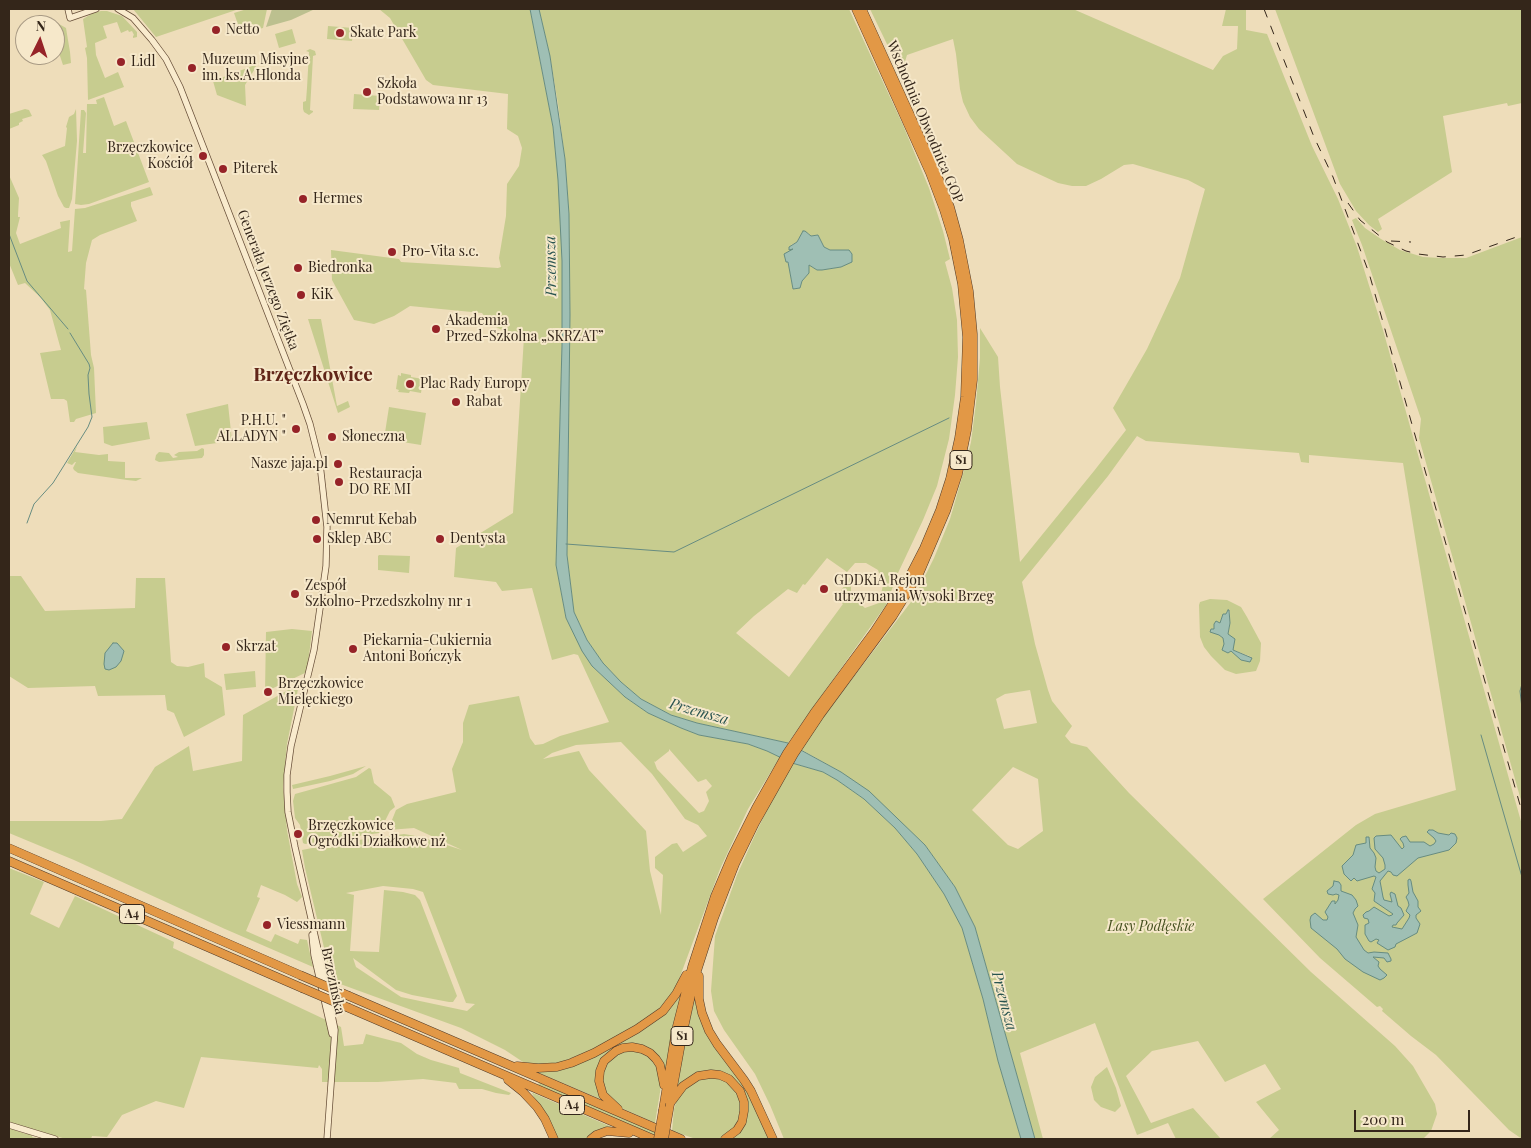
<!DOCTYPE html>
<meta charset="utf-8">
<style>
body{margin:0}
#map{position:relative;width:1531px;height:1148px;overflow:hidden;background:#eeddba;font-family:"Playfair Display",serif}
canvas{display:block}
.frame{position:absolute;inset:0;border:10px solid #34261a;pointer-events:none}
.north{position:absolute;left:15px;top:15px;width:50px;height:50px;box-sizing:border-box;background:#f6e8ca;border:1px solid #a89a84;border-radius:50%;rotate:4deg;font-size:14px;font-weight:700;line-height:20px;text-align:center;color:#34261a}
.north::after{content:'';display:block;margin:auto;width:18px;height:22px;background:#962328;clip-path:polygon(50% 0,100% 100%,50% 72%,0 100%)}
.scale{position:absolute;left:1354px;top:1110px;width:116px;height:22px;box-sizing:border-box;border:2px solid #34261a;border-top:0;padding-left:6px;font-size:15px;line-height:18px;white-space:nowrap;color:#34261a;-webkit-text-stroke:4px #f6e8ca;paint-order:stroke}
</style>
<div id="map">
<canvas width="1531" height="1148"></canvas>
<div class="frame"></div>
<div class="north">N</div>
<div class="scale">200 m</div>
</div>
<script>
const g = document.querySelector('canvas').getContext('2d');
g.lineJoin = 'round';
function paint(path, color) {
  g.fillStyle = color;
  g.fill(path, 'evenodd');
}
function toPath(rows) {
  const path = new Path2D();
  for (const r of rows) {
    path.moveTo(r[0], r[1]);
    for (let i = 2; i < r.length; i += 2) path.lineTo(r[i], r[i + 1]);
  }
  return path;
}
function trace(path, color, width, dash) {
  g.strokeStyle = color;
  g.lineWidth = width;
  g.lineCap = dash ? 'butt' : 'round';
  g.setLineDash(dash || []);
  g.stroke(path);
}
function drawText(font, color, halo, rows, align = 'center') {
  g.font = font + ' "Playfair Display",serif';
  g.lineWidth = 4;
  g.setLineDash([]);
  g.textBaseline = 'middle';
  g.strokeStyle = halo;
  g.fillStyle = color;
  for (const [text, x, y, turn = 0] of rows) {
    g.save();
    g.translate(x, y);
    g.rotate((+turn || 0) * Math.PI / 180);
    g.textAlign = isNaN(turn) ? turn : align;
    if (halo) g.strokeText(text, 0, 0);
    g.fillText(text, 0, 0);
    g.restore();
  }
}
const green = toPath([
 [133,9,239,9,156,37],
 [247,9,267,9,263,28,241,33,234,13],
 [379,9,530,9,553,127,560,194,562,261,562,345,556,565,566,618,592,666,625,697,648,713,681,728,699,735,748,744,767,751,780,757,748,809,720,869,675,990,664,1005,655,1014,634,1027,596,1048,557,1064,539,1065,523,1062,505,1050,461,1028,332,981,305,868,302,850,343,842,404,834,422,837,462,850,414,828,388,830,396,810,407,804,456,792,452,769,463,742,463,723,469,705,519,696,530,738,535,745,543,744,560,736,609,722,578,655,574,654,552,660,532,588,502,591,496,582,454,577,456,548,513,513,524,337,502,330,490,324,482,313,410,306,394,316,374,324,354,320,332,280,331,250,399,259,401,262,498,268,501,267,499,258,506,216,507,184,519,166,522,148,518,136,507,129,508,94,433,85,426,80,390,18],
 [621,742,652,774,685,819,698,825,707,836,683,852,677,843,672,844,655,857,655,868,663,875,661,915,650,871,646,831,589,770,579,751,543,759,552,753,576,745],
 [669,749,698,782,706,779,712,786,706,792,709,801,704,811,699,813,657,769,654,761,655,762,669,751],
 [383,886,413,889,423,892,466,1003,475,1004,467,1011,401,997,356,967,353,958,396,990,412,995,449,1002,453,1002,457,996,420,900,415,895,403,892,384,890,379,952,350,951,354,895,346,893],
 [539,9,849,9,903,125,929,188,943,231,950,259,945,262,952,288,957,320,958,357,955,395,949,439,937,486,923,520,898,573,886,605,788,743,697,723,671,715,641,699,621,682,603,663,587,640,574,612,567,555,570,315,569,214,565,159,558,104,550,56],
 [808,233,811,236,818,235,824,247,830,250,849,250,846,264,841,267,822,270,817,270,809,265,809,273,802,281,800,288,793,289,788,261,789,252,794,248,791,245,797,242,799,238],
 [827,558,847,572,855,563,866,563,878,570,883,585,879,603,865,608,851,596,851,576,836,598,843,604,789,677,736,633,754,616,788,589,797,593,803,584,805,585],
 [870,9,1073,9,1213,70,1223,56,1237,49,1238,26,1222,26,1226,9,1246,9,1246,30,1267,34,1312,146,1338,199,1357,247,1383,330,1522,825,1522,1139,1509,1130,1436,1055,1411,1036,1382,1011,1383,1009,1380,1006,1377,1007,1320,958,1263,899,1356,825,1375,814,1456,790,1403,463,1309,455,1309,463,1301,462,1299,453,1146,441,1137,436,1108,476,1022,582,1035,644,1048,690,1052,701,1072,726,1065,736,1071,743,1087,747,1129,793,1311,972,1395,1046,1413,1066,1435,1104,1437,1114,1431,1131,1423,1139,1269,1139,1279,1130,1256,1102,1281,1089,1265,1064,1225,1082,1198,1041,1152,1051,1126,1076,1151,1123,1193,1108,1221,1139,1176,1139,1168,1123,1137,1135,1095,1023,1020,1053,1043,1139,1035,1139,975,927,955,887,925,845,859,785,841,772,800,749,820,721,914,598,934,558,950,519,965,467,971,442,976,403,980,358,980,328,998,357,1000,387,1020,562,1094,471,1126,430,1113,408,1147,349,1180,278,1205,189,1188,180,1133,164,1124,165,1101,179,1086,186,1072,186,1058,183,1017,164,979,129,970,117,963,102,960,89,956,54,953,39,907,55,904,65,900,71],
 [1030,690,1037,723,1004,729,996,699,1005,694],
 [1013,767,1038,779,1043,831,1018,849,1008,845,972,810],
 [1275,9,1522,9,1522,103,1508,106,1507,103,1443,116,1452,172,1378,219,1382,229,1378,232,1369,225,1356,211,1340,184],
 [101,11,107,11,122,16,137,32,137,37,133,38,133,36,134,35,132,31,129,32,128,30,121,33,117,22,103,26,107,38,95,43,96,55,105,78,118,72,124,87,88,100,87,58,85,48,87,47,83,19,93,13],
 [59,24,66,28,70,52,71,63,63,65,55,41,55,25],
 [328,26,353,28,352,41,327,39],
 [292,29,296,43,279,48,275,34],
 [310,49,315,51,316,55,313,56,310,110,313,111,313,112,309,115,304,112,303,109,303,102,306,101,307,88,309,52,306,51],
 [255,65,256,67,245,85,246,106,217,95,213,81],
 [354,94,380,96,379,110,353,109],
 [104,97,114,126,126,121,149,182,89,204,81,205,75,204,81,110,84,110,86,113,83,153,86,153,87,104,97,104,96,100],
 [25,109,29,110,32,116,22,119,23,121,19,123,19,125,9,129,9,114],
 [76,109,77,141,72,199,69,208,66,208,64,207,58,196,46,161,42,155,65,146,67,128,66,127,69,117,74,114],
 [9,175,19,198,18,215,18,217,20,217,16,233,20,244,61,228,60,222,70,220,68,252,72,251,75,209,85,208,150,187,153,195,131,202,131,206,137,221,100,235,92,240,86,263,84,289,86,290,91,355,94,368,96,413,76,419,74,422,70,422,67,401,64,399,51,399,40,353,61,350,50,310,40,297,25,283,18,285,9,263],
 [1356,218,1365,228,1381,239,1400,250,1423,257,1441,258,1466,258,1522,237,1522,804,1419,438,1421,419,1362,245,1352,220],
 [308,319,321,319,337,406,348,401,350,407,338,413],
 [401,373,411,375,411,377,423,379,421,393,410,391,409,393,398,392,399,390,396,389,398,375,401,376],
 [228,404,232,441,195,446,186,414],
 [389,407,426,413,421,445,384,439],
 [147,422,150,439,112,446,104,443,103,427],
 [77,446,75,452,99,455,108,454,108,461,125,462,125,478,142,478,136,481,127,480,78,473,74,470,73,468,76,462,75,462,72,465,67,463],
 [202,448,204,449,204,455,202,458,159,462,155,460,156,455,159,452,169,453,173,458,178,457,174,455,179,452,197,451],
 [379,555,410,556,409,573,378,570,378,556],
 [9,576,21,576,45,611,135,608,136,578,165,578,171,662,177,666,188,667,204,663,205,677,222,687,225,715,184,737,174,713,167,710,165,695,98,696,95,686,28,688,9,676],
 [1210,599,1227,600,1241,607,1247,617,1261,643,1260,661,1256,671,1236,674,1225,670,1211,656,1204,647,1200,637,1199,605,1200,602],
 [1228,610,1230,612,1230,623,1228,634,1233,650,1252,657,1236,655,1224,644,1223,638,1211,629,1214,629,1220,623,1223,615,1226,614],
 [292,629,312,631,307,672,265,692,266,632],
 [255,671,256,687,226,690,224,674],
 [299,684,287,744,283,787,287,830,297,884,302,897,297,902,285,895,261,885,257,897,260,898,246,931,271,942,275,934,298,944,300,939,307,940,313,967,225,929,74,860,9,833,9,821,101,821,122,819,155,767,189,746,193,771,242,761,243,715],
 [792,763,823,772,837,780,864,799,895,828,917,854,944,894,962,928,983,999,998,1061,1021,1139,784,1139,770,1105,755,1074,724,1030,714,1011,711,991,715,936,737,875,754,837,777,789],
 [366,766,353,774,330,781,293,789,292,785,330,776],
 [369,768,371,769,374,783,391,797,395,807,390,811,379,833,305,844,303,843,300,825,295,818,293,801,295,794,356,777],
 [9,868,44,882,30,914,59,928,75,896,174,942,173,948,341,1027,344,1046,363,1044,366,1034,401,1043,417,1054,431,1060,459,1068,460,1073,511,1093,509,1095,496,1093,482,1089,459,1089,456,1083,423,1079,378,1082,322,1082,322,1069,319,1065,318,1068,201,1057,184,1108,156,1101,122,1115,107,1137,92,1136,91,1139,66,1139,31,1129,32,1137,37,1138,37,1139,9,1139,9,1128,26,1134,26,1128,9,1122],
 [685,978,665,1079,661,1063,633,1045,601,1063,605,1101,534,1071,555,1069,662,1014],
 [697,989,702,1017,749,1091,772,1139,729,1139,742,1127,742,1090,711,1072,674,1090],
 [636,1048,656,1059,662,1080,655,1123,621,1108,607,1097,600,1081,601,1069,617,1051],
 [1107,1067,1116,1088,1121,1106,1115,1112,1101,1107,1094,1100,1091,1087,1095,1077],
 [717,1076,734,1086,742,1103,738,1126,725,1138,721,1139,696,1139,672,1131,674,1109,677,1099,682,1091,698,1078],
 [540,1081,673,1139,659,1139,537,1087],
 [532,1093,533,1093,614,1128,587,1139,556,1139]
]);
const cemetery = toPath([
 [272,9,315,9,291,20,266,27]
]);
const water = toPath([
 [530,9,539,9,550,56,565,159,569,214,570,315,567,555,574,612,587,640,603,663,621,682,641,699,671,715,697,723,788,743,841,772,869,791,925,845,955,887,975,927,1035,1139,1021,1139,998,1061,983,999,962,928,944,894,917,854,895,828,864,799,837,780,823,772,792,763,767,751,748,744,699,735,681,728,648,713,625,697,592,666,582,651,566,618,556,565,562,345,562,261,558,180,553,127,530,9],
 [803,231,805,231,811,236,818,235,824,247,830,250,849,250,852,254,852,262,841,267,822,270,817,270,809,265,809,273,802,281,800,288,793,289,788,262,786,262,784,254,793,249,789,250,789,247,797,242,803,231],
 [1228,610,1229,610,1230,623,1228,634,1235,639,1233,650,1252,658,1250,662,1241,660,1231,651,1228,653,1222,650,1224,644,1223,638,1219,635,1210,632,1211,629,1214,629,1214,624,1216,621,1220,623,1223,614,1226,614,1228,610],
 [113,643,117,643,124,651,121,661,116,667,109,670,105,669,104,664,105,653,113,643],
 [1429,830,1433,830,1438,833,1449,835,1451,833,1455,834,1457,838,1456,843,1449,850,1418,858,1397,876,1393,875,1391,872,1388,871,1380,881,1383,897,1384,900,1392,902,1390,894,1391,892,1395,894,1398,906,1401,908,1404,915,1397,923,1396,925,1393,925,1392,927,1402,929,1409,918,1410,915,1406,911,1409,905,1408,901,1406,897,1409,893,1408,885,1408,880,1410,879,1411,881,1413,892,1418,901,1418,907,1421,911,1416,915,1416,918,1420,924,1417,933,1396,944,1395,947,1388,950,1377,943,1379,940,1376,939,1371,942,1369,941,1365,934,1365,925,1369,923,1368,919,1364,918,1363,915,1366,912,1369,911,1374,907,1389,916,1392,915,1393,914,1374,901,1375,893,1372,889,1376,877,1374,876,1357,881,1354,878,1351,881,1344,874,1342,866,1353,855,1356,845,1366,843,1366,837,1369,837,1370,848,1374,853,1376,858,1375,867,1376,871,1379,873,1385,869,1385,865,1383,858,1375,849,1374,838,1376,836,1391,835,1402,849,1404,847,1403,843,1400,839,1402,837,1406,836,1410,842,1424,842,1430,846,1434,844,1436,841,1434,838,1427,832,1429,830],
 [1334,881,1339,882,1341,885,1341,891,1352,895,1356,900,1358,906,1355,909,1353,913,1358,925,1356,937,1364,950,1368,953,1374,952,1388,953,1391,959,1391,961,1387,962,1384,958,1373,957,1379,962,1378,966,1380,969,1387,975,1384,978,1380,980,1363,972,1345,959,1337,949,1311,928,1310,920,1311,916,1315,913,1323,920,1327,920,1328,917,1325,912,1332,901,1335,901,1335,904,1338,900,1339,895,1336,894,1333,895,1328,894,1327,891,1333,886,1334,881]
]);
const stream = toPath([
 [9,234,27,281,68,329],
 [27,523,34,504,53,483,88,427,92,417,89,394,88,375,90,368,89,364,70,333],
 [566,544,674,552,949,418],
 [1522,684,1520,691,1522,708],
 [1481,735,1522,877]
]);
const secondary = toPath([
 [68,9,70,18,96,9],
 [118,9,133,18,152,40,166,59,180,87,303,404,310,424,320,464,327,527,326,566,314,650,291,746,287,775,287,792,288,812,295,847,324,976,335,1030,327,1139],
 [312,935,314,955,332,1034],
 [9,1125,55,1139]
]);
const highway = toPath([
 [9,848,300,975],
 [9,861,302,988],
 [699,976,699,999,702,1013,709,1031,717,1044,744,1080,751,1091,773,1139],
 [349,996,681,1139],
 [349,1008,653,1139],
 [517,1066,538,1068,557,1067,571,1063,594,1053,637,1029,663,1011,676,994,686,975],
 [508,1080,523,1092,537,1107,545,1119,554,1139],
 [671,1102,683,1086,698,1076,711,1074,720,1075,729,1079,740,1091,744,1102,744,1111,742,1122,737,1130,725,1139],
 [670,1104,683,1032,695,977,714,918,735,864,755,823,794,754,820,715,893,616,919,574,946,511,958,474,967,430,973,380,973,334,969,291,959,240,950,207,936,172,862,9],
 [618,1109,603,1095,599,1081,600,1071,604,1061,616,1051,623,1048,632,1047,642,1049,650,1053,656,1059,660,1065,664,1085],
 [663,1110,676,1030,692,967,715,896,732,856,756,808,787,753,814,713,874,632,906,583,924,548,940,510,950,479,959,438,965,397,967,337,962,284,953,239,944,210,930,173,856,9],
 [591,1139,596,1135,607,1131,629,1133]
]);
const rail = toPath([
 [1264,9,1314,137,1333,177,1369,273,1522,812],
 [1348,203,1360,220,1387,242,1406,251,1418,254,1443,257,1466,255,1522,235],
 [1391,241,1411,242]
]);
const highwayBridge = toPath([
 [300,975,349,996],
 [302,988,349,1008],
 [658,1139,663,1110],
 [664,1139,670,1104]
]);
const markers = [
 [216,30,5,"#962328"],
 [340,33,5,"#962328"],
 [121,62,5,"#962328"],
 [192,68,5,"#962328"],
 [367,92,5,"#962328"],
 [203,156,5,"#962328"],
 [223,169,5,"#962328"],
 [303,199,5,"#962328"],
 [392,252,5,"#962328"],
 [298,268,5,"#962328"],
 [301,295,5,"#962328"],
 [436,329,5,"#962328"],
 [410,384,5,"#962328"],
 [456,402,5,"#962328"],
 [296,429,5,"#962328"],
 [332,437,5,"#962328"],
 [338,464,5,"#962328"],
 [339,482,5,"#962328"],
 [316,520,5,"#962328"],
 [317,539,5,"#962328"],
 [440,539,5,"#962328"],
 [824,589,5,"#962328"],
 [295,594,5,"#962328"],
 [226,647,5,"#962328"],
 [353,649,5,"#962328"],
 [268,692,5,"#962328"],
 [298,834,5,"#962328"],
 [267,925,5,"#962328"]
];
const shields = [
 [961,460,22],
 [132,914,25],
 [682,1036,22],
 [572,1105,25]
];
const shieldNames = [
 ["S1",961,460],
 ["A4",132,914],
 ["S1",682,1036],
 ["A4",572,1105]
];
const poiNames = [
 ["Netto",226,30],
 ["Skate Park",350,33],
 ["Muzeum Misyjne",202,60],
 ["im. ks.A.Hlonda",202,76],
 ["Lidl",131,62],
 ["Szkoła",377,84],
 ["Podstawowa nr 13",377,100],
 ["Brzęczkowice",193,148,"right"],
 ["Kościół",193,164,"right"],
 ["Piterek",233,169],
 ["Hermes",313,199],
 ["Pro-Vita s.c.",402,252],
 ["Biedronka",308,268],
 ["KiK",311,295],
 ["Akademia",446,321],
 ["Przed-Szkolna „SKRZAT”",446,337],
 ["Plac Rady Europy",420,384],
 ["Rabat",466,402],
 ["P.H.U. \"",286,421,"right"],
 ["ALLADYN \"",286,437,"right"],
 ["Słoneczna",342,437],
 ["Nasze jaja.pl",328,464,"right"],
 ["Restauracja",349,474],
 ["DO RE MI",349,490],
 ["Nemrut Kebab",326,520],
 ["Sklep ABC",327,539],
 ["Dentysta",450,539],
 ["GDDKiA Rejon",834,581],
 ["utrzymania Wysoki Brzeg",834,597],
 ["Zespół",305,586],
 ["Szkolno-Przedszkolny nr 1",305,602],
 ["Piekarnia-Cukiernia",363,641],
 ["Antoni Bończyk",363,657],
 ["Skrzat",236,647],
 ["Brzęczkowice",278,684],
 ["Mielęckiego",278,700],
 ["Brzęczkowice",308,826],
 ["Ogródki Działkowe nż",308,842],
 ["Viessmann",277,925]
];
const streetNames = [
 ["Wschodnia Obwodnica GOP",925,122,67],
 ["Generała Jerzego Ziętka",268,280,69],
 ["Brzezińska",333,981,78]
];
const parkNames = [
 ["Lasy Podłęskie",1151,927]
];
const waterNames = [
 ["Przemsza",551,266,-91],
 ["Przemsza",699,712,16],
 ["Przemsza",1004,1001,75]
];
const districtNames = [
 ["Brzęczkowice",313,375]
];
paint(green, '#c7cc8f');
paint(cemetery, '#bcc08f');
paint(water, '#9fbfb4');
trace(water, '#678c81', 1);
trace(stream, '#678c81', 1);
trace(secondary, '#674e38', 7);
trace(highway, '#523b29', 9);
trace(secondary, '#f9ebcd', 5.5);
trace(highway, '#e29846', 8);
trace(rail, '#34261a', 1, [9, 9]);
trace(highwayBridge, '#523b29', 9, []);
trace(highwayBridge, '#e29846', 8);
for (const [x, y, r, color] of markers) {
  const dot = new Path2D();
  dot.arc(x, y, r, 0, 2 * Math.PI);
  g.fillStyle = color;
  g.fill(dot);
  trace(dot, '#f6e8ca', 2);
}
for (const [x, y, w] of shields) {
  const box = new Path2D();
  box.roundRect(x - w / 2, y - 9.5, w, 19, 4);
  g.fillStyle = '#f6e8ca';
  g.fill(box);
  trace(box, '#34261a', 1);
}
drawText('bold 12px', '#34261a', null, shieldNames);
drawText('14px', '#34261a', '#f6e8ca', poiNames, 'left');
drawText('14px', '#34261a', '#f6e8ca', streetNames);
drawText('italic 14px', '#465120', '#f6e8ca', parkNames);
drawText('italic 15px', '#295450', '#f6e8ca', waterNames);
drawText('bold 19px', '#612518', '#f6e8ca', districtNames);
</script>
